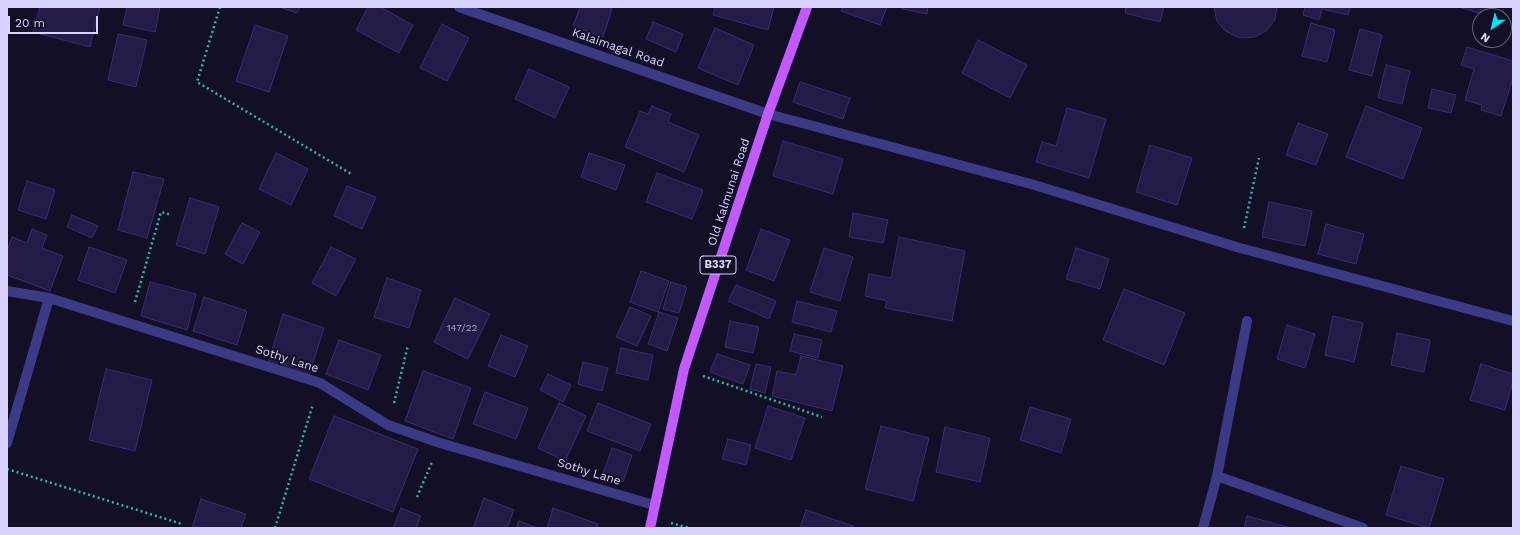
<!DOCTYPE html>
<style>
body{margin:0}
#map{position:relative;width:1520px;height:535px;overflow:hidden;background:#130f26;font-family:"Work Sans",sans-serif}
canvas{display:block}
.frame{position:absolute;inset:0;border:8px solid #d9d4ff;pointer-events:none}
.north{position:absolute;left:1472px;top:8px;width:40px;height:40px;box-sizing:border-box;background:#130f26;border:1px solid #625e7d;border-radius:50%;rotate:215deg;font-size:11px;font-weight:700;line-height:16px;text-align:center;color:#d9d4ff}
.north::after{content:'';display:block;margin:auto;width:14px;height:18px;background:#00e5ff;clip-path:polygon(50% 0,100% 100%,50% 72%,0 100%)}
.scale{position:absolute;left:8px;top:16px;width:90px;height:18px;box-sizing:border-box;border:2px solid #d9d4ff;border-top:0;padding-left:5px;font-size:12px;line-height:14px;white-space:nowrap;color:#d9d4ff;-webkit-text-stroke:3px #130f26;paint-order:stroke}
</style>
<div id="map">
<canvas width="1520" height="535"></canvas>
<div class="frame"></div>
<div class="north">N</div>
<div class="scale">20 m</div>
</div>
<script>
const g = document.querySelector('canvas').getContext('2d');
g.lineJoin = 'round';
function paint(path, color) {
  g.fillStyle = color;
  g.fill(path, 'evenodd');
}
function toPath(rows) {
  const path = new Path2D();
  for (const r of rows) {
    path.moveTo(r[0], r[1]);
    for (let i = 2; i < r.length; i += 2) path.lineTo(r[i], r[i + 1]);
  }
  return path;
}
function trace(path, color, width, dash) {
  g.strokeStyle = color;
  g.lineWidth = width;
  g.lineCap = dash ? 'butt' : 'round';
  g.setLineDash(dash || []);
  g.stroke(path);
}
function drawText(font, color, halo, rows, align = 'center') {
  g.font = font + ' "Work Sans",sans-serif';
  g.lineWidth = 4;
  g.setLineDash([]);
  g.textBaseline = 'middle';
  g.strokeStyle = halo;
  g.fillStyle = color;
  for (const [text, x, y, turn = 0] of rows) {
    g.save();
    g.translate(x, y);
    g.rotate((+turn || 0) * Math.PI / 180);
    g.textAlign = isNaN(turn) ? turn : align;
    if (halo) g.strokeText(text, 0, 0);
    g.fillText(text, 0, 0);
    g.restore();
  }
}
const building = toPath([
 [40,7,100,7,90,47,33,32,40,7],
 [127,7,160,7,155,32,123,25,127,7],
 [279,7,300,7,297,13,279,7],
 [368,7,380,7,413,25,399,53,356,30,368,7],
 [580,7,607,7,612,9,603,37,573,26,580,7],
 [715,7,774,7,768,30,713,15,715,7],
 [843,7,887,7,880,25,841,11,843,7],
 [902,7,928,7,927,14,902,9,902,7],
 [1126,7,1164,7,1160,22,1125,13,1126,7],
 [1214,7,1277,7,1275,20,1266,31,1254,37,1245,38,1237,37,1224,30,1217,21,1214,7],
 [1305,7,1350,7,1348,15,1322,9,1319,20,1303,15,1305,7],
 [1459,7,1490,7,1488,16,1459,7],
 [653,22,683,34,676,52,646,39,653,22],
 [1311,23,1335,30,1327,62,1302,56,1311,23],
 [442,24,469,38,447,81,420,68,442,24],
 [255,25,288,36,269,92,236,81,255,25],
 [715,28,754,45,738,85,698,68,715,28],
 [1360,29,1382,35,1372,76,1349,70,1360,29],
 [118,34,147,40,136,87,108,80,118,34],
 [978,40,1027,65,1010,98,962,73,978,40],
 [1467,47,1513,61,1513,78,1501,116,1481,110,1482,105,1465,100,1474,69,1461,65,1467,47],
 [1386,65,1410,71,1402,104,1378,98,1386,65],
 [529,69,569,87,555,118,515,99,529,69],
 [800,82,850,98,843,119,793,102,800,82],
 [1432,89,1456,95,1451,113,1428,108,1432,89],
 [652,106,671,114,668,122,699,135,684,172,625,147,640,111,648,114,652,106],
 [1366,106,1422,128,1403,179,1346,157,1366,106],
 [1067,108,1106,119,1089,178,1036,162,1042,142,1056,146,1067,108],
 [1298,123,1328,134,1316,165,1286,155,1298,123],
 [783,141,843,159,833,194,773,176,783,141],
 [1150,145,1192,158,1177,205,1136,192,1150,145],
 [276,153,308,169,291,205,259,189,276,153],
 [589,153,625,165,616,190,581,177,589,153],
 [133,172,164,179,147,238,118,230,133,172],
 [657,173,703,190,692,219,646,202,657,173],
 [27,181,55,190,46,219,18,210,27,181],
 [347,186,376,197,362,229,334,216,347,186],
 [190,198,219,207,205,254,176,245,190,198],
 [1269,202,1312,211,1305,246,1262,237,1269,202],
 [853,213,888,220,883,243,849,237,853,213],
 [72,215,98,226,92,238,67,227,72,215],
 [242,223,260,232,243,264,225,254,242,223],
 [1326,224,1364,234,1356,264,1318,254,1326,224],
 [32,229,47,235,42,248,63,256,50,291,7,275,7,251,12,237,27,243,32,229],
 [761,229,790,240,774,281,746,270,761,229],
 [899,237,965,251,952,321,885,308,887,301,865,296,869,274,891,278,899,237],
 [89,247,127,260,115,293,78,280,89,247],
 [331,247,356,259,336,296,312,283,331,247],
 [824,248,853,257,840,301,810,292,824,248],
 [1076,248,1109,259,1100,289,1066,279,1076,248],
 [641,271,669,281,658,312,630,302,641,271],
 [387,278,421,290,409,328,374,317,387,278],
 [150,282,196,294,187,330,141,316,150,282],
 [671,282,687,287,679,313,663,309,671,282],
 [736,285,776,301,769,319,728,301,736,285],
 [1124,289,1185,313,1164,365,1103,340,1124,289],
 [204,297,247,311,237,345,193,331,204,297],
 [455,298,490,314,468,359,434,342,455,298],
 [797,301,837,311,831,332,792,322,797,301],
 [630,307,651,316,637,346,616,337,630,307],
 [659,312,678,318,667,351,648,344,659,312],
 [283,314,324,328,309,375,268,363,283,314],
 [1333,316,1363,323,1354,362,1325,355,1333,316],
 [730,321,759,327,753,353,725,347,730,321],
 [1287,325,1315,334,1305,368,1277,359,1287,325],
 [1397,333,1430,340,1424,372,1391,365,1397,333],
 [794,334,822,340,818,358,790,351,794,334],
 [501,335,528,346,515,377,488,366,501,335],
 [339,340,381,355,368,390,326,374,339,340],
 [621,348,653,355,648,380,616,373,621,348],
 [717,354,750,365,743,384,710,372,717,354],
 [801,356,843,366,832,411,772,396,777,371,796,375,801,356],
 [583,362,608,368,602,391,578,384,583,362],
 [756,364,771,367,765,393,750,389,756,364],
 [1481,364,1513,374,1513,381,1505,410,1470,400,1481,364],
 [106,369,152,380,135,451,89,440,106,369],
 [423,371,471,388,453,439,405,421,423,371],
 [548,374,571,385,563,402,540,390,548,374],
 [485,392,528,408,516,439,473,424,485,392],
 [559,403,586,416,565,461,538,448,559,403],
 [598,403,651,424,640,451,587,431,598,403],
 [768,406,805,418,791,460,755,448,768,406],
 [1030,407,1071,419,1061,453,1020,440,1030,407],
 [334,416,418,449,393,512,309,479,334,416],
 [881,426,929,438,913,501,865,489,881,426],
 [945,427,990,438,980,482,936,472,945,427],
 [728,439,751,445,746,465,722,459,728,439],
 [612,448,632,455,623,482,603,474,612,448],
 [1401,466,1444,479,1429,528,1386,515,1401,466],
 [484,498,514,510,507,528,473,528,484,498],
 [201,499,246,514,241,528,192,528,201,499],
 [401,508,421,516,416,528,393,528,401,508],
 [553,508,598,524,597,528,547,528,553,508],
 [806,510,853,526,853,528,800,528,806,510],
 [1247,516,1291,528,1244,528,1247,516],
 [519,521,538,528,516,528,519,521]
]);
const path = toPath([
 [220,7,197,82,353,175],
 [1244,228,1259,158],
 [135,302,161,212,172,215],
 [703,376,822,417],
 [394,403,408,345],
 [7,469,182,524],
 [417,497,432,462],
 [671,523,689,528],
 [275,528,313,404]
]);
const street = toPath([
 [459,7,768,114,1031,184,1240,248,1513,321],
 [7,291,49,298],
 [7,443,49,298,320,383,388,425,440,443,654,505],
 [1217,476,1363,528],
 [1203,528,1217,476,1247,321]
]);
const primary = toPath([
 [650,528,684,369,768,114,807,7]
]);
const numberNames = [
 ["147/22",462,328]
];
const shields = [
 [718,265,36]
];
const shieldNames = [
 ["B337",718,265]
];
const streetNames = [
 ["Kalaimagal Road",618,48,19],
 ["Old Kalmunai Road",729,192,-72],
 ["Sothy Lane",287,359,18],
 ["Sothy Lane",589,472,17]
];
paint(building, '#241b47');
trace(building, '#3b2d73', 1);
trace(path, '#2fb8b0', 2.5, [2, 3]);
trace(street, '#3d3a85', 10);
trace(primary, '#c25bff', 10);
drawText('10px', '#aca6d1', null, numberNames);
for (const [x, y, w] of shields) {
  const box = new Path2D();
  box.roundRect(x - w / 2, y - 9, w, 18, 3);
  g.fillStyle = '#130f26';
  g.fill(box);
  trace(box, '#d9d4ff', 1);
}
drawText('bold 11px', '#d9d4ff', null, shieldNames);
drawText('12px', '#d9d4ff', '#130f26', streetNames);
</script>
